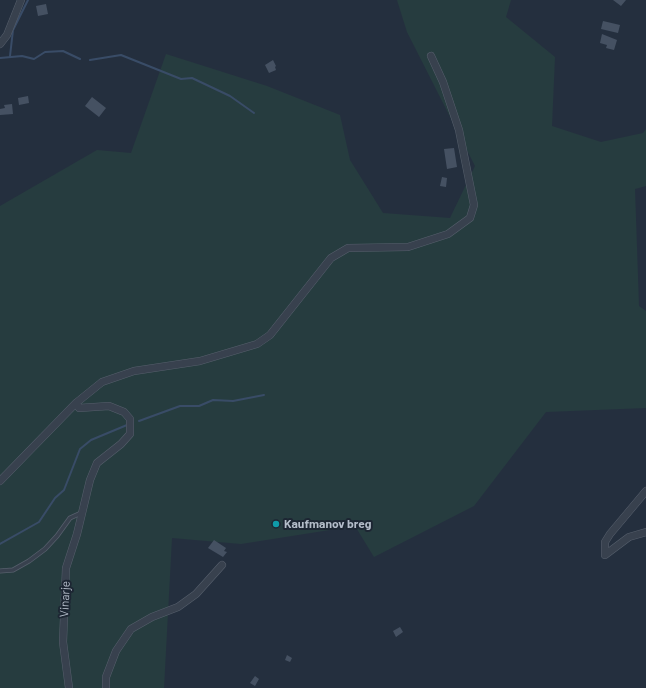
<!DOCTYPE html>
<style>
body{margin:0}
canvas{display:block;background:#242f3e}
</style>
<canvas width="646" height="688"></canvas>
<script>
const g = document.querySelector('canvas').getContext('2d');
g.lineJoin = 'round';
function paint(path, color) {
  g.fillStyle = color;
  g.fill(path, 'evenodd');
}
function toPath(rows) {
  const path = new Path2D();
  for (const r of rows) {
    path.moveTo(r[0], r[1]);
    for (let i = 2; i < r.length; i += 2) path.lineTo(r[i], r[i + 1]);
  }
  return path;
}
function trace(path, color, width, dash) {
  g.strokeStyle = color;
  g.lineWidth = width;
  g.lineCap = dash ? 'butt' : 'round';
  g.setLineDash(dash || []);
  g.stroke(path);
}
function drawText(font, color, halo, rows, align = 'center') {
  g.font = font + ' Barlow,sans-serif';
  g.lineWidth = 4;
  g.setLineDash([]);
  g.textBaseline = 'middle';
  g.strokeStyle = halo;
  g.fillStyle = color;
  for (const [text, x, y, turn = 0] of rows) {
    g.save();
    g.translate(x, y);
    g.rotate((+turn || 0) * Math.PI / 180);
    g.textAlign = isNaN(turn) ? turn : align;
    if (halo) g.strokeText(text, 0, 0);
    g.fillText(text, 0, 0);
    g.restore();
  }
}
const green = toPath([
 [397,0,511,0,506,17,555,57,552,126,601,142,643,133,646,129,646,186,635,189,639,306,646,311,646,408,546,412,474,506,374,557,355,526,241,544,172,538,164,688,0,688,0,206,97,150,131,153,166,54,267,86,340,115,350,160,383,213,450,218,475,166,407,32]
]);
const stream = toPath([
 [10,56,13,30,28,0],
 [0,58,22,56,34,59,45,52,63,51,80,59],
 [90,60,121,55,181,79,192,78,230,96,254,113],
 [139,421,180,406,199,406,213,400,233,401,264,395],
 [0,544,39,522,55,498,64,490,80,449,91,440,127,425]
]);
const building = toPath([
 [613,0,626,0,621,6],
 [46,4,48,14,38,16,36,6],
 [603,21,620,25,618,33,601,29],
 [602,34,617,40,614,50,606,48,607,45,600,43],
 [273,60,276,66,275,67,276,70,269,73,265,65],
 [28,96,29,103,19,105,18,98],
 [92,97,106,108,99,117,85,106],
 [12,104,13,114,0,115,0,109,5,108,4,105],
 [454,148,457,167,447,169,444,149],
 [442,177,447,178,446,187,440,186],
 [214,540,226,548,224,551,227,552,223,557,208,548],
 [400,627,403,632,396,637,393,631],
 [287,655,292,658,290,662,285,660],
 [255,676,259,679,255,686,250,683]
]);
const lane = toPath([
 [0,571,13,570,29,561,45,549,57,536,70,518,81,513]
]);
const street = toPath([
 [0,44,7,35,21,0],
 [0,481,76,403],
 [646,491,610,534,605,542,605,555,629,537,646,532],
 [69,688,63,642,66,568,77,534,90,480,97,463,121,444,130,434,130,419,124,412,109,406,79,408,76,403,102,382,134,371,200,361,257,344,270,335,331,258,348,248,408,247,448,234,470,218,474,205,459,130,443,82,431,56],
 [106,688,106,677,116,651,131,629,152,617,178,607,196,594,222,565]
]);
const markers = [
 [276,524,4,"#0f9aa8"]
];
const poiNames = [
 ["Kaufmanov breg",284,524]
];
const streetNames = [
 ["Vinarje",65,599,-87]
];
paint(green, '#263c3f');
trace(stream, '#394c67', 2);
paint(building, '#455162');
trace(lane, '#565f6c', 5);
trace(street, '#565f6c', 8);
trace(lane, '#38414e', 3.5);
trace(street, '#38414e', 7);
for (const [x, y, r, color] of markers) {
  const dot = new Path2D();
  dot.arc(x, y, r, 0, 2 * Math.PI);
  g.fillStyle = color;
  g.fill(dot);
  trace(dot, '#1d2633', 1.5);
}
drawText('bold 12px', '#b4bcc9', '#1d2633', poiNames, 'left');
drawText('12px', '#b4bcc9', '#1d2633', streetNames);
</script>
